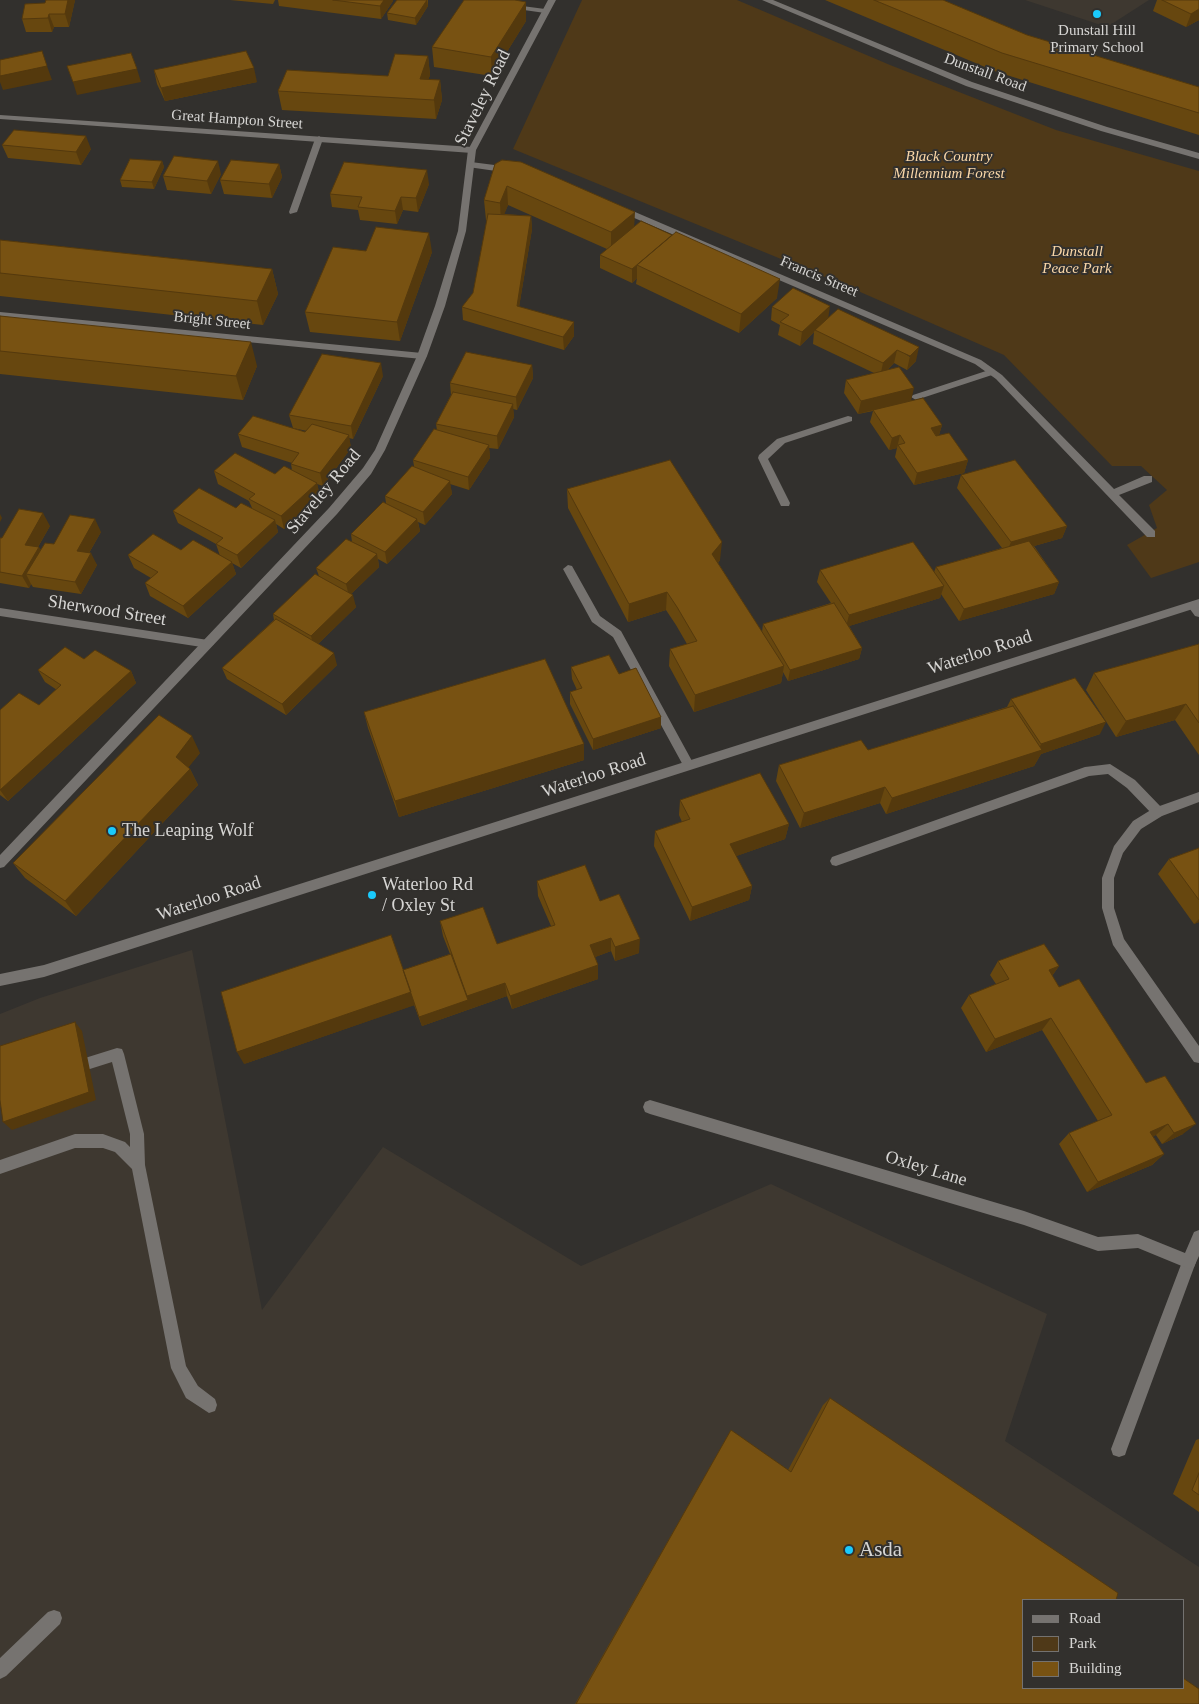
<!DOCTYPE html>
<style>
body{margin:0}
#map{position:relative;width:1199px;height:1704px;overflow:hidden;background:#32302d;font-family:"Times New Roman",serif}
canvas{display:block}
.legend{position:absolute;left:1022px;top:1599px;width:162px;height:90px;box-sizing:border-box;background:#32302d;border:1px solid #747270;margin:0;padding:6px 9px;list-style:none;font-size:15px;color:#d7d6d4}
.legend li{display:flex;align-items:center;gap:10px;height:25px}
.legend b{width:25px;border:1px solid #747270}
</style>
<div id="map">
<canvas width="1199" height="1704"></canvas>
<ul class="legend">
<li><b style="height:6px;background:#767370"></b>Road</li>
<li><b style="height:14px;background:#4f3918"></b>Park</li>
<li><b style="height:14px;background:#785212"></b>Building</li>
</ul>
</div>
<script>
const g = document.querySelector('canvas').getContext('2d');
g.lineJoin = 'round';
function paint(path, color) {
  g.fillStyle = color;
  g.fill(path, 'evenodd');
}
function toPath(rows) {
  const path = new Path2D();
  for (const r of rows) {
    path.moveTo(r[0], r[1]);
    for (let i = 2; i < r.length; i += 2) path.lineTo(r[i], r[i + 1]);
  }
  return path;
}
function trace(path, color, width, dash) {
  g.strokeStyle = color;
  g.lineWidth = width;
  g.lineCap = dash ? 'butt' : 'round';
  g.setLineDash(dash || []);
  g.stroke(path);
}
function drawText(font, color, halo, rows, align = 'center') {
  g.font = font + ' "Times New Roman",serif';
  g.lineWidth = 4;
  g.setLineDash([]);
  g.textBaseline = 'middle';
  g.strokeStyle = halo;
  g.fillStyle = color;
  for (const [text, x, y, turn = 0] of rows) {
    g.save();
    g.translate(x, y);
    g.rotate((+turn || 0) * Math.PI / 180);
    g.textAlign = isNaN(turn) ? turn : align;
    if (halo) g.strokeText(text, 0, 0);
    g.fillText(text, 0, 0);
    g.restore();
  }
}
const built = toPath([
 [1025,0,1149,0,1107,27],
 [192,950,262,1310,383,1147,581,1266,771,1184,1047,1314,1005,1441,1199,1567,1199,1704,0,1704,0,1014,40,998],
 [1023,1600,1183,1600,1183,1688,1023,1688]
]);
const green = toPath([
 [582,0,737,0,890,65,1056,130,1199,171,1199,562,1151,578,1127,545,1157,528,1149,505,1167,490,1141,466,1112,466,1004,355,842,284,513,149]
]);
const service = toPath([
 [319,136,323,139,297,212,290,214,289,212,315,139,319,136],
 [992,369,995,370,995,374,916,400,911,397,913,395,992,369],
 [848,416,852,417,852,421,785,443,768,459,790,503,789,506,781,506,758,458,759,455,777,439,848,416],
 [568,565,572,566,600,616,621,631,692,761,694,764,692,767,684,767,613,637,592,622,563,569,568,565],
 [1110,764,1135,780,1162,808,1164,812,1162,816,1154,816,1127,788,1108,774,1089,776,836,866,832,865,830,861,832,857,1085,767,1110,764],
 [117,1048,122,1049,124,1054,144,1134,145,1165,186,1366,198,1386,215,1399,217,1405,215,1411,209,1413,186,1398,171,1368,132,1169,115,1152,103,1148,75,1148,0,1174,0,1160,75,1134,103,1134,125,1142,130,1147,130,1134,112,1062,74,1074,69,1073,67,1068,69,1063,117,1048],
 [1189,1255,1194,1257,1196,1262,1127,1449,1125,1455,1119,1457,1113,1455,1111,1449,1182,1262,1184,1257,1189,1255],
 [54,1610,60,1612,62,1618,60,1624,6,1676,0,1679,0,1658,48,1612,54,1610]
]);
const minor = toPath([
 [762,0,773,0,972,82,1107,127,1199,153,1199,159,1101,131,966,86,762,0],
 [507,4,545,9,549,11,545,13,510,8,507,8,507,4],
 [0,115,472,147,476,150,472,153,0,119,0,115],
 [471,162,510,167,514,170,510,173,468,167,468,163,471,162],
 [621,206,981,360,1002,375,1114,489,1144,476,1152,476,1152,482,1119,495,1155,531,1155,537,1147,537,996,379,975,364,618,211,617,209,621,206],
 [0,312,422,353,427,356,422,359,0,318,0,312],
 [1193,601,1199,605,1199,617,1195,616,1187,605,1193,601],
 [0,608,208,640,214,644,208,648,0,616,0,608],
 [1199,792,1199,802,1162,816,1141,829,1123,853,1114,878,1114,908,1124,939,1199,1046,1199,1063,1194,1062,1113,945,1102,908,1102,878,1114,846,1133,821,1154,808,1199,792],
 [650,1100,1024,1211,1098,1237,1138,1234,1185,1253,1194,1232,1199,1230,1199,1256,1194,1267,1189,1269,1138,1248,1098,1251,1024,1225,650,1114,645,1112,643,1107,645,1102,650,1100]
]);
const tertiary = toPath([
 [548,0,556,0,476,150,466,231,445,306,427,356,385,450,371,474,337,514,4,867,0,868,0,855,329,508,363,468,375,450,417,356,435,306,458,231,468,150,548,0],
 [1199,599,1199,607,44,977,0,986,0,974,44,965,1199,599]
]);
const wall = toPath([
 [75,0,69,27,54,27,52,32,26,32,22,19,45,3],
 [230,0,275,0,273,4],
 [278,0,393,0,393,1,381,19,279,6],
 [397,0,428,0,428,6,416,25,388,20,387,13],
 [825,0,943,0,1027,35,1199,87,1199,135,997,72],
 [1157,0,1199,0,1199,20,1186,27,1153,11],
 [526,2,526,21,492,76,434,67,432,47],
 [428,56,430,75,428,80,440,80,442,100,436,119,282,110,278,91,388,76],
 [154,70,257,82,165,101,157,84],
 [2,145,91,149,81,165,8,158],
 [162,161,164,167,154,189,122,187,120,180],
 [279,164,282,177,272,198,224,194,220,180],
 [495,164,635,227,777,298,739,333,636,284,637,278,632,283,600,268,600,255,607,249,508,205,504,214,531,216,532,229,519,307,574,336,564,350,463,320,462,307,473,293,487,220,486,220,484,200],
 [221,174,211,194,167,190,163,176],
 [429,184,418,212,403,210,397,224,360,220,358,210,332,207,330,194],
 [0,240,272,269,278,294,263,325,0,296],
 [366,251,432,252,400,341,310,332,305,312],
 [772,307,828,318,838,309,916,361,907,370,894,363,887,370,911,401,942,425,939,435,968,460,964,473,914,485,895,457,897,448,889,450,870,422,873,411,858,414,844,393,846,380,874,373,813,344,814,332,800,346,778,335,780,325,771,320],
 [0,316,257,366,243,400,0,374],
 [532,365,533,378,517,410,513,409,514,417,498,449,489,448,490,458,469,490,450,484,452,494,425,525,418,522,420,531,387,564,378,559,379,567,351,594,356,607,318,644,337,665,286,715,227,679,222,668,274,620,273,614,319,576,316,568,352,542,351,534,386,503,385,496,414,466,413,460,437,430,436,424,451,395,450,383],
 [383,376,353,439,349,438,351,448,323,486,317,484,320,496,284,529,276,524,278,532,241,568,232,563,236,574,188,618,150,596,145,583,151,578,134,568,128,555,181,550,220,556,216,544,178,523,173,511,236,508,252,508,249,501,218,484,214,471,275,474,292,470,291,464,292,463,242,447,238,434,293,428,289,415],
 [293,428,307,431,305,432],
 [961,475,1067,526,1062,538,1034,546,1059,582,1054,594,959,621,941,594,940,598,849,626,862,648,859,659,788,681,783,672,781,683,694,712,669,666,670,649,687,644,676,625,666,610,628,622,568,508,567,489,720,560,718,563,762,632,763,624,831,603,817,582,820,570,934,572,936,567,1002,548,957,488],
 [50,526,38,547,41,550,54,544,101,532,89,553,97,565,81,594,33,587,31,584,29,588,0,583,0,538,2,538],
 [1199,644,1199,755,1175,720,1116,737,1086,690,1094,673],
 [84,659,131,671,136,683,8,801,0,795,0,710,39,705,57,690,45,682,38,670],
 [571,667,619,674,661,717,661,728,593,750,570,704,570,692,577,690,572,679],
 [1011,699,1100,734,1041,754,1034,766,886,814,880,803,800,828,776,781,779,765,868,750,1007,707],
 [364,712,584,760,399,817,368,728],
 [200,753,188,767,190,769,198,785,76,916,25,878,13,863],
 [680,800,789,824,785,839,736,856,752,886,749,900,690,921,654,846,655,831,682,822,679,815],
 [1199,848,1199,922,1194,924,1158,874,1169,859],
 [537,881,600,901,639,953,615,961,611,951,595,957,598,965,598,979,512,1009,507,996,422,1026,414,1005,244,1064,403,970,450,954,443,936,440,921,497,944,551,926,538,896],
 [998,961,1059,966,1052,976,1059,987,1146,1083,1183,1134,1162,1144,1156,1135,1153,1136,1164,1154,1152,1165,1087,1192,1059,1144,1069,1133,1098,1121,1042,1030,986,1052,961,1008,969,995,996,984,990,975],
 [830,1398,1023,1600,1199,1704,575,1704,731,1430,788,1470,823,1405],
 [1199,1439,1199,1512,1173,1494,1196,1440]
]);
const shadedWall = toPath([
 [68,0,75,0,69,27,65,14],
 [384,0,393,0,393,1,381,19,380,6],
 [427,0,428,6,416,25,415,18],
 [526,2,526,21,492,76,491,57],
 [1199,9,1199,20,1186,27,1191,14],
 [49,14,54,27,52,32,48,18],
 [428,56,430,75,422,99,420,79],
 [47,66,52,80,3,90,0,82,0,76],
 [254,68,257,82,165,101,161,88],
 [137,69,141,82,77,95,73,82],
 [440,80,442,100,436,119,434,100],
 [86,136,91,149,81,165,76,152],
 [162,161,164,167,154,189,152,182],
 [218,161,221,174,211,194,207,181],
 [279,164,282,177,272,198,269,184],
 [427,170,429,184,418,212,416,198],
 [507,186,508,205,501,223,500,203],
 [401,197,403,210,397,224,395,211],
 [635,212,634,231,611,251,611,232],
 [531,216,532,229,517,319,517,306],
 [429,233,432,252,400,341,397,322],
 [637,265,637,278,632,283,632,269],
 [272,269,278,294,263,325,257,301],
 [780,279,777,298,739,333,741,314],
 [830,306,828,320,815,330,814,332,800,346,802,332],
 [574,322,574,336,564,350,563,337],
 [251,342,257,366,243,400,236,376],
 [919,347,916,361,907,370,910,356],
 [897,350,894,363,880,377,883,363],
 [381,363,383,376,353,439,351,426],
 [532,365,533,378,517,410,516,397],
 [914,388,911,401,858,414,861,401],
 [513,404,514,417,498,449,497,436],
 [942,425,938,438,931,428],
 [349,435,351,448,323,486,320,473],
 [900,435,897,448,889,450,892,438],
 [489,445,490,458,469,490,468,477],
 [968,460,964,473,914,485,917,473],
 [450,481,452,494,425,525,423,512],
 [317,483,320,496,284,529,281,516],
 [43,513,50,526,32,557,25,545],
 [0,514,2,518,0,522],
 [95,519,101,532,83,563,77,551],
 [417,519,420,531,387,564,385,552],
 [275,520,278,532,241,568,237,555],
 [1067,526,1062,538,1006,554,1011,542],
 [722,542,720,560,710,572,712,554],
 [39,547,45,559,26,574,31,584,29,588,22,576],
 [91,553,97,565,81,594,75,582],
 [377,554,379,567,349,596,346,584],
 [232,562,236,574,188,618,183,606],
 [1059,582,1054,594,959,621,964,609],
 [944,586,940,598,846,627,849,615],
 [667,592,666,610,628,622,629,604],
 [353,595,356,607,314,648,311,636],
 [862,648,859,659,788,681,790,670],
 [334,653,337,665,286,715,282,704],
 [784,666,781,683,694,712,695,695],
 [131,671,136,683,8,801,0,790],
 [1186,704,1175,720,1116,737,1126,721],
 [661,717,661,728,593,750,593,739],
 [1106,722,1100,734,1041,754,1034,766,886,814,892,798,1038,751,1041,744],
 [192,736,200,753,184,773,176,757],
 [584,744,584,760,399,817,395,801],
 [190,769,198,785,76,916,65,901],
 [885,787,880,803,800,828,804,813],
 [789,824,785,839,728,859,730,844],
 [752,886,749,900,690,921,692,907],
 [1199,919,1199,922,1194,924],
 [611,938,611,951,590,959,590,945],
 [640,939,639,953,615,961,615,947],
 [598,965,598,979,512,1009,510,996],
 [1059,966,1049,980,1049,970],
 [505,983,507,996,470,1009,467,996],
 [411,992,415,1005,244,1064,237,1052],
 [468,1000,470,1009,422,1026,419,1017],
 [1051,1018,1042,1030,986,1052,995,1039],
 [75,1022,82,1031,96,1100,12,1130,3,1122],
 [1168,1124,1156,1135,1138,1143,1150,1132],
 [1196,1124,1183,1134,1162,1144,1174,1133],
 [1164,1154,1152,1165,1087,1192,1098,1182]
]);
const building = toPath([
 [46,0,68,0,65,14,49,14,48,18,22,19,25,4,45,3,46,0],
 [333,0,384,0,380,6,333,0],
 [397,0,427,0,415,18,387,13,397,0],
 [464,0,515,0,526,2,491,57,432,47,464,0],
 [874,0,943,0,1027,35,1199,87,1199,113,1002,53,874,0],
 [1162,0,1199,0,1199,9,1191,14,1162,0],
 [42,51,47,66,0,76,0,60,42,51],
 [246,51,254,68,161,88,154,70,246,51],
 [131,53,137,69,73,82,67,66,131,53],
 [395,54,428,56,420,79,440,80,434,100,278,91,287,70,388,76,395,54],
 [14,130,86,136,76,152,2,145,14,130],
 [174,156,218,161,207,181,163,176,174,156],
 [130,159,162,161,152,182,120,180,130,159],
 [231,160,279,164,269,184,220,180,231,160],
 [502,160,521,162,635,212,611,232,507,186,500,203,484,200,495,164,502,160],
 [344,162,427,170,416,198,401,197,395,211,358,207,362,197,330,194,344,162],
 [488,214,531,216,517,306,574,322,563,337,462,307,473,293,488,214],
 [641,221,672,235,632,269,600,255,641,221],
 [376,227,429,233,397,322,305,312,333,247,366,251,376,227],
 [676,232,780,279,741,314,637,265,676,232],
 [0,240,272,269,257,301,0,273,0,240],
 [793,288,830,306,802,332,780,322,789,315,772,307,793,288],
 [838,309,919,347,910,356,897,350,883,363,815,330,838,309],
 [0,316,251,342,236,376,0,351,0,316],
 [466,352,532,365,516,397,450,383,466,352],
 [322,354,381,363,351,426,289,415,322,354],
 [899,367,914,388,861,401,846,380,899,367],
 [453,392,513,404,497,436,436,424,453,392],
 [923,398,942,425,931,428,936,436,949,433,968,460,917,473,898,445,905,443,900,435,892,438,873,410,923,398],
 [253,416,305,432,312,424,349,435,320,473,291,464,299,453,238,434,253,416],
 [434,429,489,445,468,477,413,460,434,429],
 [235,453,275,474,284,466,317,483,281,516,249,499,255,494,214,471,235,453],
 [670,460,722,542,712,554,784,666,695,695,670,649,697,641,677,607,667,592,629,604,567,489,670,460],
 [1015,460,1067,526,1011,542,961,475,1015,460],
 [412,466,450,481,423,512,385,496,412,466],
 [199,488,236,508,241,503,275,520,237,555,216,544,223,538,173,511,199,488],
 [383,502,417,519,385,552,351,534,383,502],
 [19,509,43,513,25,545,39,547,22,576,0,572,0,538,2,538,19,509],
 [70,515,95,519,77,551,91,553,75,582,26,574,45,543,54,544,70,515],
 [153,534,181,550,193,540,232,562,183,606,145,583,158,572,128,555,153,534],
 [346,539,377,554,346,584,316,568,346,539],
 [1029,541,1059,582,964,609,936,567,1029,541],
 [913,542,944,586,849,615,820,570,913,542],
 [315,574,353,595,311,636,273,614,315,574],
 [834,603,862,648,790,670,763,624,834,603],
 [276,619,334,653,282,704,222,668,276,619],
 [1199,644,1199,723,1186,704,1126,721,1094,673,1199,644],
 [65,647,84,659,95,650,131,671,0,790,0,710,19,693,39,705,61,685,38,670,65,647],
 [609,655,619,674,636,668,661,717,593,739,570,692,582,688,571,667,609,655],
 [545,659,584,744,395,801,364,712,545,659],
 [1075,678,1106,722,1041,744,1011,699,1075,678],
 [1013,706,1042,750,892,798,885,787,804,813,779,765,861,740,868,750,1013,706],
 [159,715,192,736,176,757,190,769,65,901,13,863,159,715],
 [760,773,789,824,730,844,752,886,692,907,655,831,690,819,680,800,760,773],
 [1199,848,1199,900,1169,859,1199,848],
 [585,865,600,901,619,894,640,939,615,947,611,938,590,945,598,965,510,996,505,983,467,996,440,921,483,907,497,944,555,925,537,881,585,865],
 [391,935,411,992,237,1052,221,992,391,935],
 [1044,944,1059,966,1049,970,1059,987,1079,979,1146,1083,1165,1076,1196,1124,1174,1133,1168,1124,1150,1132,1164,1154,1098,1182,1069,1133,1112,1115,1051,1018,995,1039,969,995,1009,979,998,961,1044,944],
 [451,954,468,1000,419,1017,403,970,451,954],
 [75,1022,89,1092,3,1122,0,1100,0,1046,75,1022],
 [830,1398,1118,1593,1116,1600,1023,1600,1023,1688,1183,1688,1183,1678,1199,1689,1199,1704,576,1704,731,1430,791,1472,830,1398],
 [1199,1473,1199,1495,1192,1490,1199,1473]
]);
const markers = [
 [1097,14,5,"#1acafc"],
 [112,831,5,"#1acafc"],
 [372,895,5,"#1acafc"],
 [849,1550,5,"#1acafc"]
];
const farPoinames = [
 ["Dunstall Hill",1097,31],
 ["Primary School",1097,48]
];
const farStreetnames = [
 ["Dunstall Road",985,73,20],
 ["Great Hampton Street",237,120,4],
 ["Francis Street",819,277,23],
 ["Bright Street",212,321,6]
];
const farParknames = [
 ["Black Country",949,157],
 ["Millennium Forest",949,174],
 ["Dunstall",1077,252],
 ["Peace Park",1077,269]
];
const streetNames = [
 ["Staveley Road",483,98,-64],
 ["Staveley Road",324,492,-50],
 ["Sherwood Street",107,611,9],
 ["Waterloo Road",980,653,-18],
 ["Waterloo Road",594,776,-18],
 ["Waterloo Road",209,899,-18],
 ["Oxley Lane",926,1169,17]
];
const poiNames = [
 ["The Leaping Wolf",122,831],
 ["Waterloo Rd",382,885],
 ["/ Oxley St",382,906]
];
const nearPoinames = [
 ["Asda",859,1550]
];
paint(built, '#3e3830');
paint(green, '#4f3918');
paint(service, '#767370');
paint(minor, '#767370');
paint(tertiary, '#767370');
paint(wall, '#67470f');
paint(shadedWall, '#54390d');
paint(building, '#785212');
trace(building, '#54390d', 1);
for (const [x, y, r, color] of markers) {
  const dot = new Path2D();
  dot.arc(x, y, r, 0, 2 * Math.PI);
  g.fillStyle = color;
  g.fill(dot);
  trace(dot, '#32302d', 2);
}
drawText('15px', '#d7d6d4', '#32302d', farPoinames);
drawText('15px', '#d7d6d4', '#32302d', farStreetnames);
drawText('italic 15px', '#fad7a8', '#32302d', farParknames);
drawText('18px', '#d7d6d4', '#32302d', streetNames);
drawText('18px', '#d7d6d4', '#32302d', poiNames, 'left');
drawText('21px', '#d7d6d4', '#32302d', nearPoinames, 'left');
</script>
